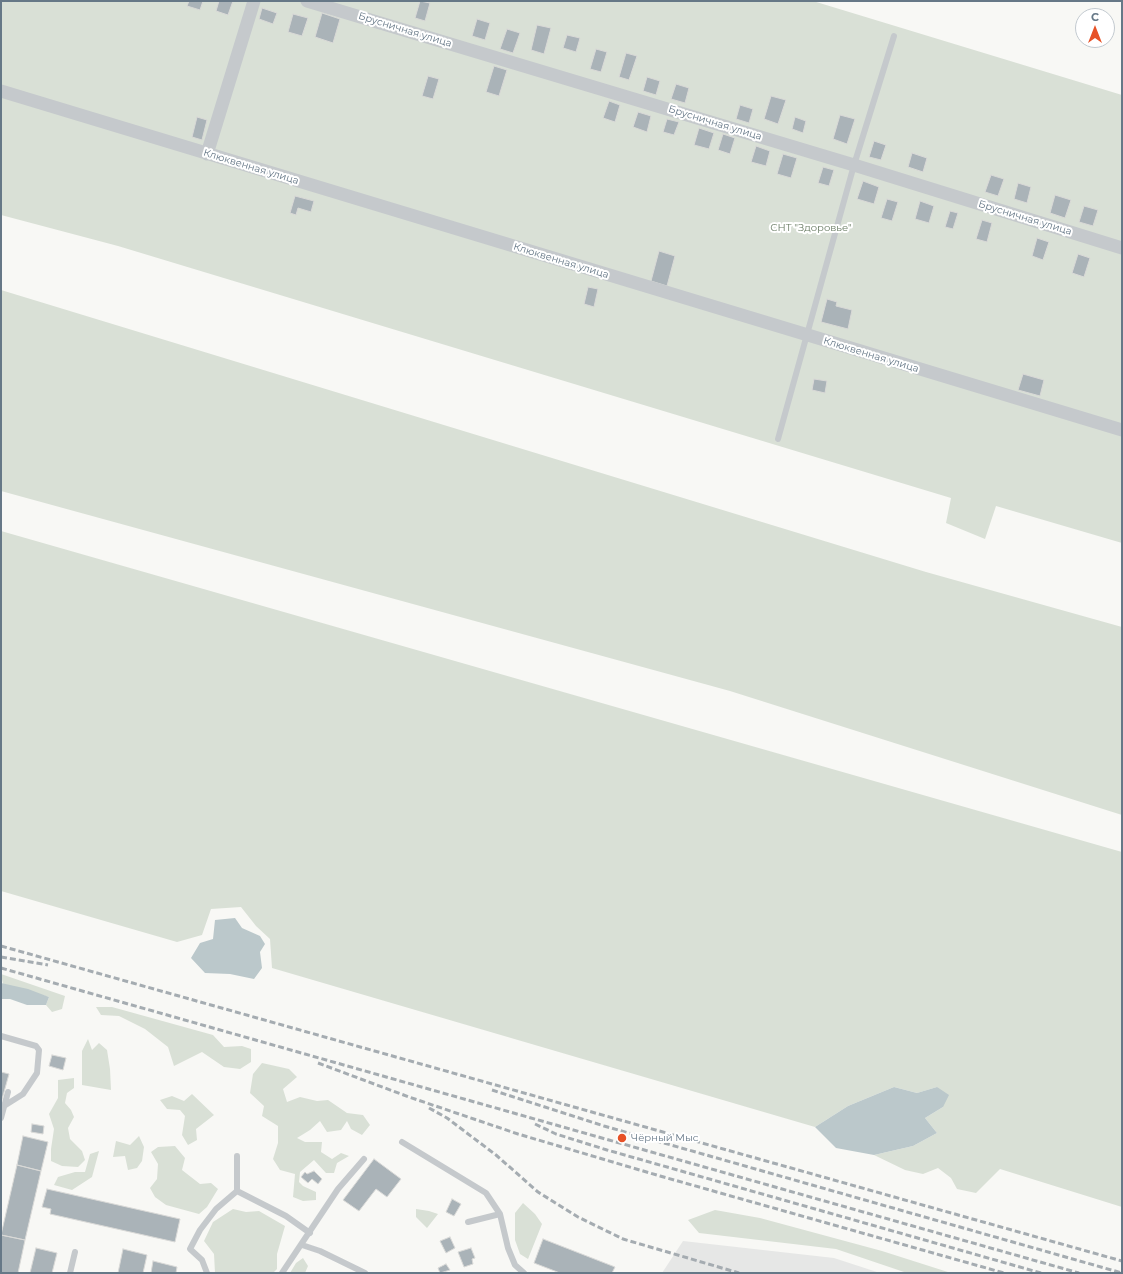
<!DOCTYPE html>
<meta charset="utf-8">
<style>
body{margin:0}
#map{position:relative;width:1123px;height:1274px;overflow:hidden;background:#f8f8f5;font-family:Montserrat,sans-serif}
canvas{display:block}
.frame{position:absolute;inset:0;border:2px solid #667887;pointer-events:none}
.north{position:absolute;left:1075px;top:8px;width:40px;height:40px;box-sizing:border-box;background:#fff;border:1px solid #c2c9cf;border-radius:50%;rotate:0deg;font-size:11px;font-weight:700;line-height:16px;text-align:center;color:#667887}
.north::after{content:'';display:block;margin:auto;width:14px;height:18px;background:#e75126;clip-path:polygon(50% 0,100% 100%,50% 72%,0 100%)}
</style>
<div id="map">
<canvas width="1123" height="1274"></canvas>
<div class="frame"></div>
<div class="north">С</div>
</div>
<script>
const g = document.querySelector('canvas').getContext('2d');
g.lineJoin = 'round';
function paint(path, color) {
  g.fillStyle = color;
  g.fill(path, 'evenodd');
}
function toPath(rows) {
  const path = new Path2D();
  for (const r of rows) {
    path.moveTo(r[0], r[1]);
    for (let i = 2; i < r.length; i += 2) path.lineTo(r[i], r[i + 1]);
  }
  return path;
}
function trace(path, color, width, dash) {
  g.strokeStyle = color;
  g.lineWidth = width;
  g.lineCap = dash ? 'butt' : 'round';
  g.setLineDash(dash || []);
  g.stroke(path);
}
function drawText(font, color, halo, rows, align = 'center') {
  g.font = font + ' Montserrat,sans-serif';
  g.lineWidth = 4;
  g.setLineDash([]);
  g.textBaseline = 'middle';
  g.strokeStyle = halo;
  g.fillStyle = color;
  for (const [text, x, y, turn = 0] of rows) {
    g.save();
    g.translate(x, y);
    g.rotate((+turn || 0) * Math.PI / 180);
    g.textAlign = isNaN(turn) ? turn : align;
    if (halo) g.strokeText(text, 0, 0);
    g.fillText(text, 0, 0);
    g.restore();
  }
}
const built = toPath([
 [683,1241,834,1258,880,1273,662,1273]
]);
const green = toPath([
 [1,1,813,1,1122,95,1122,543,996,506,985,539,946,523,951,498,118,246,1,215],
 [1,290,926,572,1122,627,1122,815,730,691,1,491],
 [1,531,1122,852,1122,1207,1000,1169,976,1193,957,1189,951,1178,938,1168,923,1174,905,1170,874,1155,913,1146,937,1133,925,1118,943,1107,937,1087,917,1093,894,1087,848,1106,815,1127,272,968,270,939,256,926,241,907,211,909,202,935,177,942,1,891],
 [1,974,65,996,62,1009,52,1012,46,1005,49,997,3,984],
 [96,1007,112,1007,213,1035,224,1047,242,1046,251,1049,251,1062,240,1069,224,1067,202,1052,174,1066,168,1047,145,1029,119,1016,101,1015],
 [88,1039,92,1050,99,1043,107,1050,110,1069,111,1090,82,1085,82,1051],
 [262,1063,289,1069,297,1077,283,1089,287,1102,300,1097,317,1101,328,1100,347,1113,363,1115,370,1125,362,1135,351,1129,347,1121,341,1130,327,1132,320,1121,310,1130,297,1138,305,1142,322,1142,321,1152,332,1159,341,1153,349,1156,337,1163,334,1173,326,1173,314,1160,300,1172,299,1182,303,1186,316,1192,316,1200,303,1201,293,1197,295,1174,280,1170,273,1159,278,1143,278,1126,262,1116,264,1106,250,1093,253,1074],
 [74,1078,74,1088,67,1093,65,1103,71,1110,74,1117,68,1128,70,1139,82,1151,85,1160,78,1167,62,1166,51,1161,51,1149,54,1129,49,1114,58,1098,58,1080],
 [192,1094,214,1115,196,1129,197,1140,188,1145,182,1135,185,1116,180,1110,167,1109,160,1100,172,1096,184,1101],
 [139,1136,144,1147,142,1161,137,1168,128,1170,125,1156,113,1157,116,1141,130,1145],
 [175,1146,185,1158,182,1170,200,1184,211,1183,218,1189,207,1207,199,1214,166,1205,155,1197,150,1188,157,1179,158,1164,151,1152,158,1147],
 [99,1151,92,1177,72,1190,54,1185,58,1177,75,1172,85,1172,90,1154],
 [523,1203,535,1214,542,1224,528,1259,520,1254,515,1240,515,1213],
 [233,1209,246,1212,259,1211,285,1226,277,1254,277,1269,273,1273,215,1273,214,1254,204,1241,213,1222],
 [416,1209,429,1211,438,1214,427,1228,416,1217],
 [715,1210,760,1218,882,1251,951,1273,907,1273,836,1249,699,1233,688,1220],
 [303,1258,308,1266,305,1273,290,1273,296,1263]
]);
const water = toPath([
 [235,918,242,928,260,936,265,944,260,952,262,968,254,979,230,974,205,973,191,958,200,943,213,939,215,920],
 [1,983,28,989,49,997,46,1005,27,1005,10,999,1,999],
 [894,1087,917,1093,937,1087,949,1095,943,1107,925,1118,937,1133,913,1146,874,1155,836,1148,815,1127,848,1106]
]);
const building = toPath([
 [189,1,203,1,200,10,187,6,189,1],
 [219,1,233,1,228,15,216,11,219,1],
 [420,1,430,3,425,21,415,18,420,1],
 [262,8,277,13,273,24,259,19,262,8],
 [322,13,340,19,333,43,315,37,322,13],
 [293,14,308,18,302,36,288,32,293,14],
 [477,19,490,23,485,40,472,36,477,19],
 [537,25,551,28,544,54,531,50,537,25],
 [507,29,520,33,513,53,500,49,507,29],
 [567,35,580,38,576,52,563,48,567,35],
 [596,49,607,52,601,72,590,69,596,49],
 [626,53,637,56,629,80,619,77,626,53],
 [494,66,507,70,499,96,486,92,494,66],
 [428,76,439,79,433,99,422,96,428,76],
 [647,77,660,81,656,95,643,91,647,77],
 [676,84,689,88,685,103,671,99,676,84],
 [771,96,786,100,778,124,764,119,771,96],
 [609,101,620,105,615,122,603,118,609,101],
 [740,105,753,109,749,123,736,119,740,105],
 [638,112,651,116,647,132,633,127,638,112],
 [840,115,855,119,847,144,833,139,840,115],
 [197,117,207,120,202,140,192,137,197,117],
 [795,117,806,121,803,133,792,129,795,117],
 [667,119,679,122,674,135,663,132,667,119],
 [699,128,714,133,709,149,694,145,699,128],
 [723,134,735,138,730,154,718,150,723,134],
 [874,141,886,145,881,160,869,157,874,141],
 [756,146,770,151,766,166,751,162,756,146],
 [912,153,927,158,923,172,908,167,912,153],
 [783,154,797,158,791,178,777,174,783,154],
 [823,167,834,170,829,186,818,183,823,167],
 [991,175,1004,179,998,196,985,192,991,175],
 [863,181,879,187,874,204,857,199,863,181],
 [1018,183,1031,187,1027,203,1014,199,1018,183],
 [1055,195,1071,200,1065,218,1050,213,1055,195],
 [295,196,314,201,311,212,298,208,296,215,290,213,295,196],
 [887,199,898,202,892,221,881,218,887,199],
 [920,201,934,206,929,223,915,219,920,201],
 [1084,206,1098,210,1093,226,1079,222,1084,206],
 [950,211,958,213,953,229,945,227,950,211],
 [982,220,992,223,987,242,976,239,982,220],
 [1037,238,1049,242,1043,260,1032,256,1037,238],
 [659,251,675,256,667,286,651,281,659,251],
 [1078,254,1090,258,1084,277,1072,273,1078,254],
 [588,287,598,289,594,307,584,304,588,287],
 [827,299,837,302,836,306,852,310,848,329,821,322,827,299],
 [1023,374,1044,380,1040,396,1018,390,1023,374],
 [814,379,827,381,825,393,812,390,814,379],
 [52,1055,66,1058,63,1070,49,1066,52,1055],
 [1,1072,9,1074,1,1103,1,1072],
 [32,1124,44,1126,43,1134,31,1132,32,1124],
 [23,1136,48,1142,41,1171,17,1165,23,1136],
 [374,1159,401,1179,387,1197,376,1189,359,1211,343,1200,374,1159],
 [17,1165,41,1171,25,1240,1,1235,17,1165],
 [314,1171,322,1179,318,1184,312,1179,308,1183,301,1177,305,1172,307,1174,314,1171],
 [47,1189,180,1219,175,1242,50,1214,51,1209,42,1207,47,1189],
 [452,1199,461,1204,454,1216,446,1212,452,1199],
 [1,1235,25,1240,18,1273,1,1273,1,1235],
 [450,1237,455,1248,446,1253,440,1241,450,1237],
 [543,1239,615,1267,612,1273,560,1273,534,1263,543,1239],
 [36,1248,57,1253,52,1273,30,1273,36,1248],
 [471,1248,475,1258,472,1259,473,1264,464,1267,458,1252,471,1248],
 [123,1249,147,1255,143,1273,118,1273,123,1249],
 [153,1261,177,1267,176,1273,151,1273,153,1261],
 [446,1264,450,1270,440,1273,438,1268,446,1264]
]);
const lane = toPath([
 [778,439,854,165,894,36],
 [1,1036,36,1046,39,1050,37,1073,23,1094,4,1106],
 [1,1118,8,1092],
 [402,1142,486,1193,500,1214,508,1248,515,1265,524,1273],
 [237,1156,237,1191],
 [237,1191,286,1216,310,1233],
 [468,1222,500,1214],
 [302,1245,320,1251,365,1273],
 [70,1273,75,1252],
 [207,1273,202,1260,190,1249,200,1230,216,1209,237,1191],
 [282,1273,338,1189,364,1159]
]);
const street = toPath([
 [307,1,854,165,1122,248],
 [1,91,1122,430],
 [207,154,254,1]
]);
const rail = toPath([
 [1,946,1122,1261],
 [1,957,48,965],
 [1,968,1079,1273],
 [318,1063,409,1097,518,1134,660,1176,1004,1273],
 [492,1090,604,1126,1122,1273],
 [429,1108,447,1118,496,1155,538,1192,578,1217,623,1239,739,1273],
 [535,1124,556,1134,607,1150,1041,1273]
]);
const markers = [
 [622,1138,5,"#e75126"]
];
const streetNames = [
 ["Брусничная улица",405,30,17],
 ["Брусничная улица",715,123,17],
 ["Клюквенная улица",251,167,17],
 ["Брусничная улица",1025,218,17],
 ["Клюквенная улица",561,261,17],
 ["Клюквенная улица",871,355,17]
];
const parkNames = [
 ["СНТ \"Здоровье\"",811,228]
];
const poiNames = [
 ["Чёрный Мыс",631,1138]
];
paint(built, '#e6e7e6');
paint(green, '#d9e0d6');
paint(water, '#bbc8cb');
paint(building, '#aab3b8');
trace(building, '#d9d9d7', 1);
trace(lane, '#c5c9cc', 6);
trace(street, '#c5c9cc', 13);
trace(rail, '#a5acb1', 3, [6, 3]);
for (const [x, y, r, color] of markers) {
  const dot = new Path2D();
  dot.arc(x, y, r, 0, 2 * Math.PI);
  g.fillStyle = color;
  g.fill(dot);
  trace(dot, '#fff', 1.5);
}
drawText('10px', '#667887', '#fff', streetNames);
drawText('10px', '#667961', '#fff', parkNames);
drawText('10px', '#667887', '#fff', poiNames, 'left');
</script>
